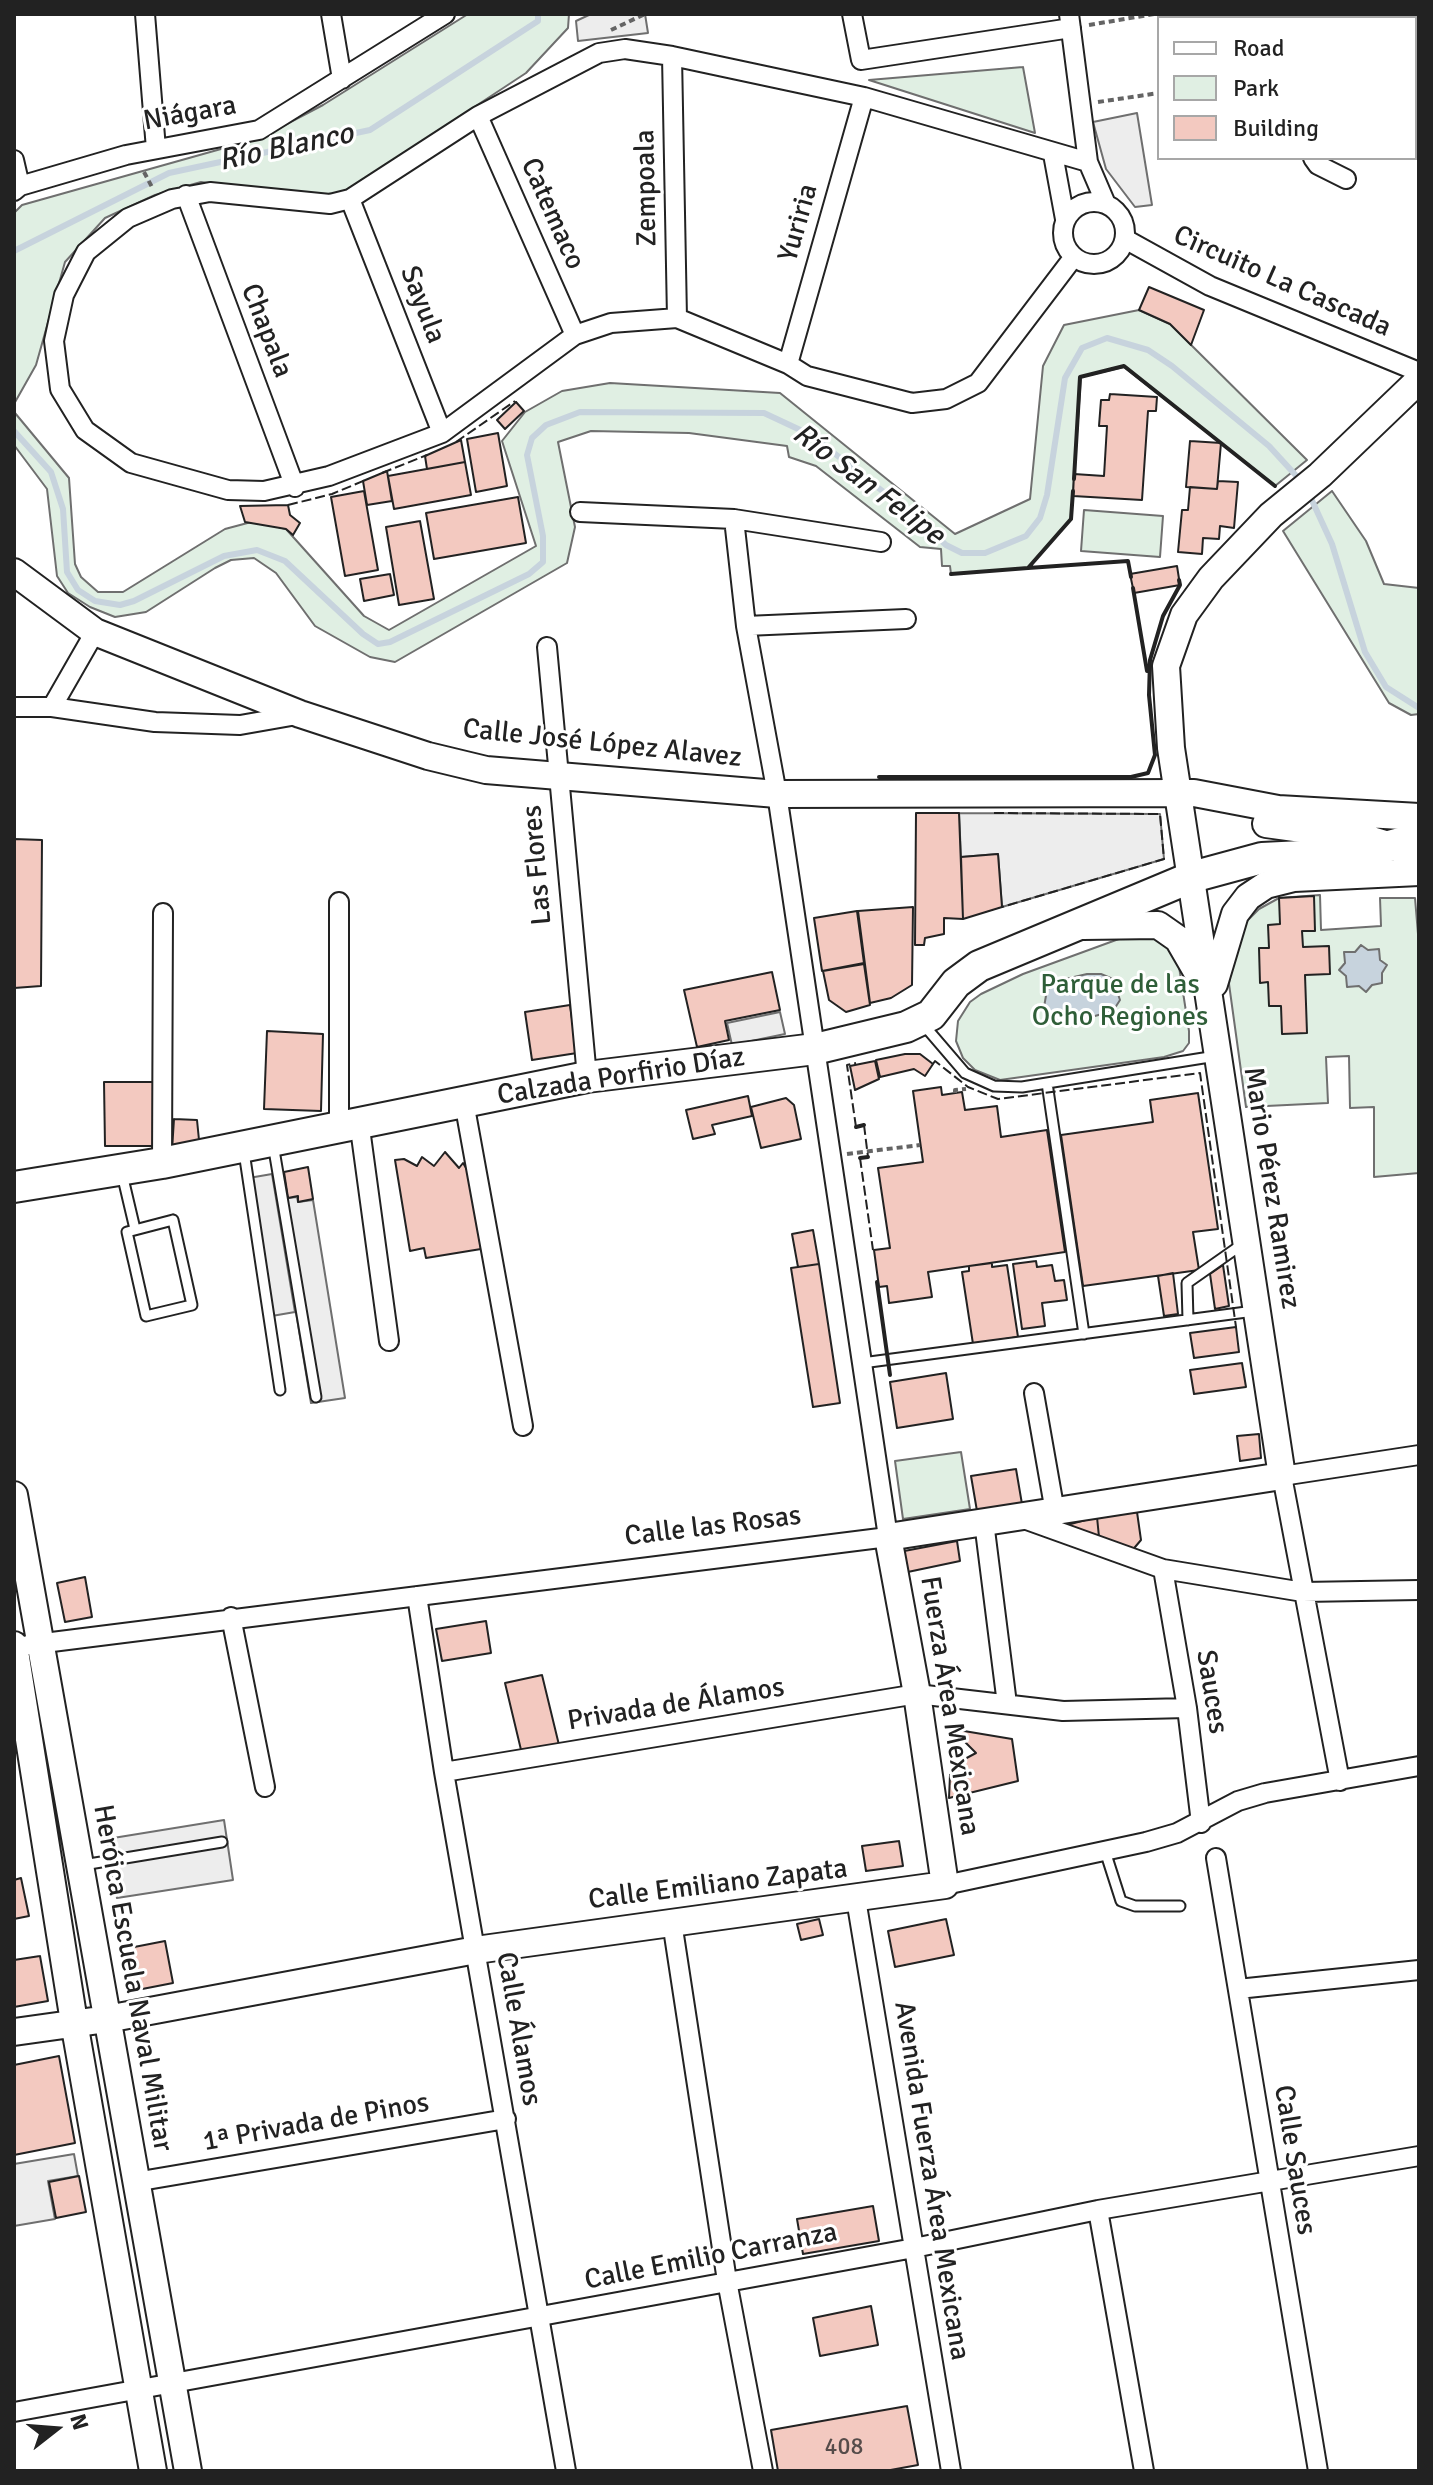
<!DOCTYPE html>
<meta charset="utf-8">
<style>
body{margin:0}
#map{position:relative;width:1433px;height:2485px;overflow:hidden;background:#fff;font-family:Signika,sans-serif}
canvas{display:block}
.frame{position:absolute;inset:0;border:16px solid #222;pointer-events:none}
.legend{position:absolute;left:1157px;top:16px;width:260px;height:144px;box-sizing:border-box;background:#fff;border:2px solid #a7a7a7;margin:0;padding:10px 14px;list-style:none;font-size:24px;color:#222}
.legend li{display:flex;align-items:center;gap:16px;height:40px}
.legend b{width:40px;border:2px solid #a7a7a7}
.north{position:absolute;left:16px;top:2389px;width:80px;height:80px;-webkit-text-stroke:6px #fff;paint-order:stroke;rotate:73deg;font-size:22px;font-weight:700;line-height:32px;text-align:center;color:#222}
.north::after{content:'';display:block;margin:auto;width:28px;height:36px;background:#222;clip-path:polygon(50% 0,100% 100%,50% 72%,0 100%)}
</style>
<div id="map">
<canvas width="1433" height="2485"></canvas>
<div class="frame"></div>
<ul class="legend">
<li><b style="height:10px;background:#fff"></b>Road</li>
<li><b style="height:22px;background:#e0efe3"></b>Park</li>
<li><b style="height:22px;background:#f3c9c0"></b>Building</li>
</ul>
<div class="north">N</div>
</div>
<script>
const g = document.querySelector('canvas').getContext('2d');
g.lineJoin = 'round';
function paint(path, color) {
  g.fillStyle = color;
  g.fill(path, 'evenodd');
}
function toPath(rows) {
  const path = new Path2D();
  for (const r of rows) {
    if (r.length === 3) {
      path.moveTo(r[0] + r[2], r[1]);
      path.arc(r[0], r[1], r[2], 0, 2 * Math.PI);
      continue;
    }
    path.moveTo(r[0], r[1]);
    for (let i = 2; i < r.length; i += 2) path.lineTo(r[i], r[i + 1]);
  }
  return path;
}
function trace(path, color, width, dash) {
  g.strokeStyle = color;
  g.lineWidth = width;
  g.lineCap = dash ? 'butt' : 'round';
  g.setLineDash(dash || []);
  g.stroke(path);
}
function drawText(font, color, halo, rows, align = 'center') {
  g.font = font + ' Signika,sans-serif';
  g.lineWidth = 6;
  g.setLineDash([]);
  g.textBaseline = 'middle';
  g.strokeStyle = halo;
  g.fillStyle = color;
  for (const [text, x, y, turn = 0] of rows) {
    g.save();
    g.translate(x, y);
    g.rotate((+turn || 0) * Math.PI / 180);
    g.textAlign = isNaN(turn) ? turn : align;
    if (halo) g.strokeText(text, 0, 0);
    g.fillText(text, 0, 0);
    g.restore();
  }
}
const green = toPath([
 [468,14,569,14,568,28,526,73,333,200,201,182,155,195,105,218,65,262,36,365,14,404,14,213,22,205,260,138,323,105,468,14],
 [1023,67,1035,133,869,80,1023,67],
 [1139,310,1170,324,1307,460,1275,486,1124,367,1081,377,1071,519,1028,568,951,574,950,566,942,566,941,549,920,547,816,466,789,457,787,446,689,433,591,431,558,442,575,527,567,563,395,662,370,657,315,626,276,573,254,558,231,560,215,568,146,612,115,617,90,607,68,593,57,576,47,489,14,445,15,413,69,478,75,564,81,577,98,592,123,592,225,529,255,521,286,529,364,616,389,630,536,546,502,441,525,412,562,391,610,383,780,393,955,534,1030,499,1043,366,1064,325,1139,310],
 [1332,491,1366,541,1384,584,1419,588,1419,714,1411,715,1389,703,1283,531,1332,491],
 [1084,510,1163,516,1160,557,1081,551,1084,510],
 [1320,895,1321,930,1381,926,1380,898,1415,898,1419,946,1419,1173,1374,1177,1374,1107,1350,1108,1349,1056,1326,1057,1328,1103,1246,1107,1229,984,1234,942,1239,929,1259,909,1279,898,1320,895],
 [1127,936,1164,937,1178,960,1189,1031,1189,1043,1183,1051,1164,1057,1000,1080,975,1070,963,1058,956,1041,958,1021,970,1002,981,994,1023,974,1127,936],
 [961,1452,970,1509,903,1519,895,1461,961,1452]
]);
const parking = toPath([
 [591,14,645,14,648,33,578,41,576,21,591,14],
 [1137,113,1152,205,1135,207,1106,169,1093,122,1137,113],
 [959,813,1160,814,1164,859,1002,907,998,854,961,857,959,813],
 [780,1012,785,1034,732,1045,727,1023,780,1012],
 [283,1172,288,1198,297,1197,298,1202,313,1200,345,1398,311,1403,273,1174,283,1172],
 [272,1174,295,1312,266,1317,243,1179,272,1174],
 [224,1820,233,1880,117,1898,107,1839,224,1820],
 [74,2154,78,2176,48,2181,55,2219,14,2226,14,2164,74,2154]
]);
const water = toPath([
 [1361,945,1368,950,1379,949,1380,960,1387,965,1382,973,1382,983,1372,985,1366,992,1359,986,1347,987,1346,976,1339,970,1345,963,1344,952,1355,952,1361,945],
 [1087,974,1101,974,1113,979,1120,1000,1113,1011,1073,1022,1052,1021,1044,1007,1047,990,1061,980,1087,974]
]);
const stream = toPath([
 [14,251,169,173,370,130,538,21,538,14],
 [14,431,51,472,63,509,67,572,78,590,95,601,120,605,134,601,224,556,257,550,285,561,363,634,378,644,390,642,529,574,543,562,543,536,527,455,532,438,546,425,580,412,764,413,811,435,913,515,946,545,962,553,985,553,1026,536,1040,518,1047,495,1065,378,1082,348,1107,338,1148,350,1172,366,1269,446,1301,481],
 [1309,494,1332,544,1365,652,1386,687,1419,708]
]);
const building = toPath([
 [1149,287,1204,310,1191,345,1170,324,1139,310,1149,287],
 [1110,394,1157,397,1156,411,1148,411,1142,500,1073,496,1074,474,1104,476,1107,426,1099,426,1101,400,1109,400,1110,394],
 [516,402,524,411,505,429,497,420,516,402],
 [498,433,507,486,476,492,467,439,498,433],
 [461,440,465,462,427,469,425,456,461,440],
 [1190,441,1221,443,1217,489,1186,487,1190,441],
 [465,462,471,495,394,509,388,476,465,462],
 [387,471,392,501,367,505,363,481,387,471],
 [1218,481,1238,482,1234,528,1220,526,1219,539,1203,538,1202,554,1178,552,1182,510,1188,510,1190,487,1217,489,1218,481],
 [364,491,378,570,345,576,331,497,364,491],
 [518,497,526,543,434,559,426,513,518,497],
 [288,505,290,515,300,523,293,535,286,529,245,522,240,506,288,505],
 [420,521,434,599,399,605,386,527,420,521],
 [1177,566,1180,585,1134,593,1130,574,1177,566],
 [390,574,394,595,364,601,360,579,390,574],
 [916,813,959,813,963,919,944,918,944,934,925,938,924,945,915,945,916,813],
 [14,839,42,840,41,986,14,988,14,839],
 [998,854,1002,907,963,919,961,857,998,854],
 [1314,896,1315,931,1302,931,1303,947,1329,946,1330,974,1305,975,1307,1033,1282,1034,1281,1006,1269,1006,1268,982,1260,983,1259,948,1269,948,1268,925,1280,924,1279,898,1314,896],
 [913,907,912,985,891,998,870,1003,858,911,913,907],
 [857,911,864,963,822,971,814,918,857,911],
 [864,964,870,1005,846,1012,829,1000,823,971,864,964],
 [772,972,780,1010,725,1021,729,1040,697,1047,684,990,772,972],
 [570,1005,577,1053,532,1060,525,1012,570,1005],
 [267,1031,323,1034,321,1111,264,1109,267,1031],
 [905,1054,920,1054,933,1064,925,1076,914,1069,880,1077,876,1060,905,1054],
 [875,1061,879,1079,855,1090,850,1066,875,1061],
 [104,1082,154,1082,154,1146,105,1146,104,1082],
 [941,1087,942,1095,962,1092,965,1110,997,1106,1001,1137,1047,1130,1065,1252,928,1272,932,1297,889,1303,887,1286,879,1287,874,1250,890,1248,878,1168,923,1162,913,1091,941,1087],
 [1198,1093,1218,1229,1193,1232,1199,1270,1083,1286,1061,1135,1153,1122,1150,1100,1198,1093],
 [748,1096,752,1116,712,1125,715,1134,693,1139,686,1110,748,1096],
 [786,1098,794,1105,801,1139,761,1148,751,1107,786,1098],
 [174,1119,197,1120,199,1140,172,1150,174,1119],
 [445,1152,459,1168,463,1163,471,1176,481,1249,426,1258,424,1248,410,1251,395,1160,404,1159,417,1166,422,1157,434,1166,445,1152],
 [308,1167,313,1199,298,1202,298,1196,288,1198,284,1172,308,1167],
 [813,1230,819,1264,798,1267,792,1234,813,1230],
 [1036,1261,1037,1267,1052,1265,1055,1281,1064,1280,1067,1300,1042,1303,1045,1326,1022,1329,1013,1264,1036,1261],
 [992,1263,992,1267,1007,1265,1018,1337,973,1344,962,1272,969,1271,969,1266,992,1263],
 [819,1264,840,1403,813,1407,791,1268,819,1264],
 [1223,1265,1229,1306,1215,1309,1210,1274,1223,1265],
 [1173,1273,1178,1314,1164,1316,1158,1276,1173,1273],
 [1236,1327,1239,1352,1194,1358,1190,1333,1236,1327],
 [1242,1363,1246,1387,1194,1394,1190,1370,1242,1363],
 [946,1373,953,1419,897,1428,890,1382,946,1373],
 [1259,1434,1261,1458,1240,1461,1237,1436,1259,1434],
 [1016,1469,1022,1504,977,1511,971,1476,1016,1469],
 [1137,1512,1141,1540,1130,1553,1099,1537,1097,1517,1137,1512],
 [1097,1517,1099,1537,1063,1526,1097,1517],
 [957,1541,960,1561,903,1573,899,1552,957,1541],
 [85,1577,92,1617,65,1622,57,1583,85,1577],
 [486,1621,491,1653,442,1661,436,1629,486,1621],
 [542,1675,559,1745,522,1754,505,1683,542,1675],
 [952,1729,1012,1739,1018,1781,949,1798,950,1775,961,1761,976,1753,952,1729],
 [899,1841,903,1866,866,1871,862,1846,899,1841],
 [21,1878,29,1916,14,1919,14,1880,21,1878],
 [819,1919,823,1935,801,1940,797,1924,819,1919],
 [946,1919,954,1955,895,1967,888,1931,946,1919],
 [165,1941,173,1983,132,1991,124,1949,165,1941],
 [40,1956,48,2001,14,2007,14,1960,40,1956],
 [59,2056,75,2143,14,2155,14,2065,59,2056],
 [79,2176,86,2212,56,2218,49,2182,79,2176],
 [873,2206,879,2241,803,2254,797,2219,873,2206],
 [871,2306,878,2345,820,2356,813,2318,871,2306],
 [907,2406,918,2465,885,2471,778,2471,771,2430,907,2406]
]);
const path = toPath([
 [1089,25,1154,14],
 [611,30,645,14],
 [1415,51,1419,50],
 [1098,102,1159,93],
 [144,172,153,189],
 [955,1093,955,1090,966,1089],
 [847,1154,920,1145]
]);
const lane = toPath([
 [923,1024,965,1073,994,1086,1022,1087,1216,1056],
 [1047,1083,1084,1334],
 [273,1144,316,1397],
 [244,1152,280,1390],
 [122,1174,135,1229],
 [173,1220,192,1305,146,1316,127,1232,173,1220],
 [1188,1320,1187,1283,1244,1243],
 [862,1363,1254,1311],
 [1105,1851,1121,1901,1135,1906,1180,1906],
 [83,1865,222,1842]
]);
const street = toPath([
 [145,14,156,149],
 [331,14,342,79],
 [852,14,861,60,1071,28],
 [1069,14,1088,162,1106,204],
 [1284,14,1285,18],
 [672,56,677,318],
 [478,116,575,335],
 [1053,154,1065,219],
 [1313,158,1318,165,1346,179],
 [14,160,20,186],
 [14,191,20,186,126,155,259,130,445,14],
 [186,195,295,487],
 [350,199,442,433],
 [1094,233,31],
 [1125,239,1210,286,1419,372],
 [1073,258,978,383,946,399,912,403,807,376,788,364,677,318,611,323,575,335,442,433,329,476,264,491,228,490,131,463,85,430,60,389,54,341,64,295,86,252,128,218,172,199,210,192,330,204,350,199,478,116,599,53,625,49,672,56,864,97,1088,162],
 [788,364,864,97],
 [580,512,734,519,881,542],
 [746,626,906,619],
 [547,647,587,1077],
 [14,707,52,707,155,722,240,725,297,715],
 [52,707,95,632],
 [339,902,339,1125],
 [464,1102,523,1426],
 [359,1121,389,1341],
 [162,1163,163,913],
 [1034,1393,1055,1512],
 [1021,1518,1163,1569,1303,1592,1419,1590],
 [984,1522,1007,1704],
 [1163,1569,1187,1708,1201,1823],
 [417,1596,444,1772,566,2471],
 [231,1617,265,1787],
 [28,1645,888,1537,777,794,746,626,734,519],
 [444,1772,917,1694,1063,1711,1187,1708],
 [1340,1781,1282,1476,1419,1455],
 [1216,1858,1318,2471],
 [945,1885,1146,1842,1177,1833,1238,1801,1265,1793,1419,1766],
 [856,1899,951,2471],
 [672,1922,727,2281,763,2471],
 [1238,1989,1419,1970],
 [135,2182,506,2119],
 [1098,2210,1144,2471],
 [14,2412,914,2248,1098,2210,1419,2156]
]);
const secondary = toPath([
 [14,572,95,632,300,714,428,756,486,770,777,794,1194,793,1278,809,1419,817],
 [1266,824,1361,837,1419,854],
 [1083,926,1158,925,1178,939,1200,977],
 [1214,984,1235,914,1248,897,1266,885,1294,878,1419,872],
 [14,1495,188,2471],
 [14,1645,74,2022,153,2471],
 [14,2032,107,2019,476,1950,945,1885,917,1694,888,1537,1282,1476,1171,748,1166,666,1184,615,1211,578,1271,515,1320,475,1419,380]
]);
const primary = toPath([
 [14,1187,162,1163,587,1077,815,1049,906,1027,931,1015,956,983,979,966,1192,877,1262,858,1363,853,1419,838]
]);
const fence = toPath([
 [456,442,515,401],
 [382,473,427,455],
 [288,505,332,494,368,479],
 [994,813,1160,814,1164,859,1002,907],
 [933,1064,935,1061,968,1087,998,1099,1200,1073,1236,1327],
 [864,1125,868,1157],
 [856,1127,847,1065,856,1063],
 [860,1158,873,1250]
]);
const wall = toPath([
 [1074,479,1080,377,1124,366,1275,486],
 [1028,568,1128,561,1131,577],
 [951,574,1028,568,1071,519,1073,491],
 [1133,588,1147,671],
 [879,777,1131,777,1148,773,1155,755,1149,695,1150,660,1163,616,1180,585,1179,580],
 [856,1127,864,1125],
 [860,1158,868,1157],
 [877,1282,890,1375]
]);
const numberNames = [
 ["408",844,2448]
];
const streetNames = [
 ["Niágara",190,114,-10],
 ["Zempoala",647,188,-91],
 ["Catemaco",552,214,66],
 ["Yuriria",799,223,-74],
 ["Circuito La Cascada",1282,282,24],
 ["Sayula",422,305,69],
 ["Chapala",266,331,69],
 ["Calle José López Alavez",602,744,6],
 ["Las Flores",538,865,-95],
 ["Calzada Porfirio Díaz",621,1077,-9],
 ["Mario Pérez Ramirez",1271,1188,81],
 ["Calle las Rosas",713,1527,-7],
 ["Sauces",1211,1692,81],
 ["Privada de Álamos",676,1705,-9],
 ["Fuerza Área Mexicana",949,1706,81],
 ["Calle Emiliano Zapata",718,1885,-7],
 ["Heróica Escuela Naval Militar",132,1978,80],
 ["Calle Álamos",518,2029,80],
 ["1ª Privada de Pinos",316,2123,-10],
 ["Calle Sauces",1294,2160,81],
 ["Avenida Fuerza Área Mexicana",931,2181,81],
 ["Calle Emilio Carranza",711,2257,-11]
];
const parkNames = [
 ["Parque de las",1120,986],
 ["Ocho Regiones",1120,1018]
];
const waterNames = [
 ["Río Blanco",286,148,-12],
 ["Río San Felipe",868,485,37]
];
paint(green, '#e0efe3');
trace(green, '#6f6f6f', 2);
paint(parking, '#ededed');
trace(parking, '#6f6f6f', 2);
paint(water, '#c7d3dd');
trace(water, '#6f6f6f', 2);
trace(stream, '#c7d3dd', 6);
paint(building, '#f3c9c0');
trace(building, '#222', 2);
trace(lane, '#222', 13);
trace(street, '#222', 22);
trace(secondary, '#222', 30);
trace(primary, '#222', 34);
trace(path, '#646464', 4, [6, 4]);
trace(lane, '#fff', 9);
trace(street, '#fff', 18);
trace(secondary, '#fff', 26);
trace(primary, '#fff', 30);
trace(fence, '#222', 2, [10, 4]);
trace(wall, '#222', 4);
drawText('24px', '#564c4a', null, numberNames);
drawText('28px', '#222', '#fff', streetNames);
drawText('28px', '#2f5e38', '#fff', parkNames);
drawText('italic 30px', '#222', '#fff', waterNames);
</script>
